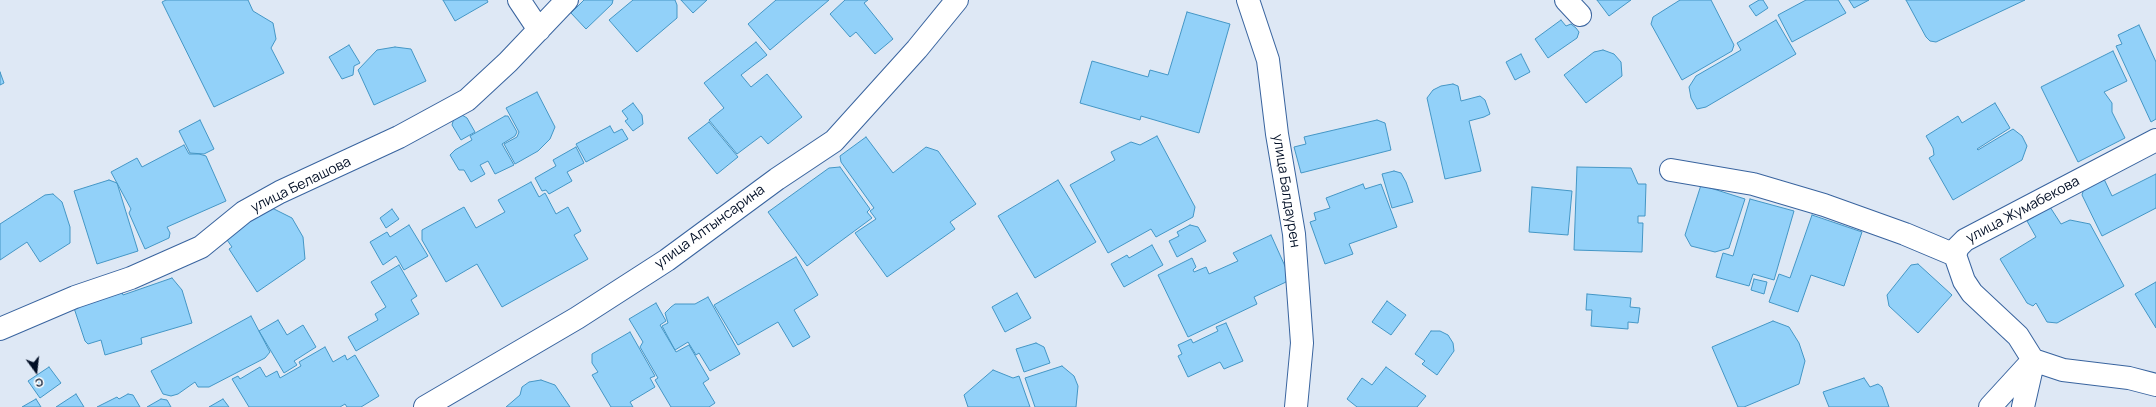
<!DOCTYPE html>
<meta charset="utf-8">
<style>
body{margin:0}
#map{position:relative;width:2156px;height:407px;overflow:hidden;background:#dee8f5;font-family:Manrope,sans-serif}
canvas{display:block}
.north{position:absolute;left:16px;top:351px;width:40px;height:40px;-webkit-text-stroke:3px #fff;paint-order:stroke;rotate:165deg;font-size:11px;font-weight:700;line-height:16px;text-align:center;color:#020f26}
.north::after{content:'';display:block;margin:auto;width:14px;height:18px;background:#020f26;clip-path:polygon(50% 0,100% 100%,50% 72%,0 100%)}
</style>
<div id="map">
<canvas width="2156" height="407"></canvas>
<div class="north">С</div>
</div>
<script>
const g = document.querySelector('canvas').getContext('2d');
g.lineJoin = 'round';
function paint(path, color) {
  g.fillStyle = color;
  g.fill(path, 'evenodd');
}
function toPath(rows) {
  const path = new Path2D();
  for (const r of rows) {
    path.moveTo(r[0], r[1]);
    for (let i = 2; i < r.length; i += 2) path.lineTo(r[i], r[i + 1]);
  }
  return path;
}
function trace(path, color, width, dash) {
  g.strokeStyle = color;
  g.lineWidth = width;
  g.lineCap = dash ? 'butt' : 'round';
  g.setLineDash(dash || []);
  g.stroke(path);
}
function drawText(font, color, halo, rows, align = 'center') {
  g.font = font + ' Manrope,sans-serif';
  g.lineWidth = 4;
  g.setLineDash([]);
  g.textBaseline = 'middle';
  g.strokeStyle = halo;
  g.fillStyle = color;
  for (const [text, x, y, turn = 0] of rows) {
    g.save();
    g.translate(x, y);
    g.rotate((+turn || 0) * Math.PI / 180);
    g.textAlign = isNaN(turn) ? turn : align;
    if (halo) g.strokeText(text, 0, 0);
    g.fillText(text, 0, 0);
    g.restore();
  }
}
const building = toPath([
 [166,0,248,0,253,11,273,23,276,39,271,48,284,73,214,107,162,2,166,0],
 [443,0,487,0,488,2,455,21,443,0],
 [584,0,613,0,612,4,586,29,571,13,584,0],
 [633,0,675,0,677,5,677,18,637,52,609,20,633,0],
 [681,0,707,0,693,13,681,0],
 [776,0,829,0,770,50,748,24,776,0],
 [845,0,868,0,864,3,893,39,875,54,856,32,850,37,830,14,845,0],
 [1597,0,1631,0,1609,16,1597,0],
 [1680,0,1711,0,1734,45,1732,51,1682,80,1651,24,1653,17,1680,0],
 [1759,0,1763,0,1768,8,1756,16,1749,6,1759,0],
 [1806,0,1838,0,1846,13,1792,42,1778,15,1806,0],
 [1849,0,1869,0,1854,8,1849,0],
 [1906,0,2025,0,1936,42,1930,41,1926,37,1906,0],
 [1187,12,1230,24,1199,133,1141,116,1140,120,1080,103,1092,61,1148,77,1150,70,1168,75,1187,12],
 [1561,20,1566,26,1571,24,1576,28,1579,32,1577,38,1548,58,1535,39,1561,20],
 [1776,20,1796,54,1706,107,1697,109,1691,98,1689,87,1696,76,1741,50,1737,43,1776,20],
 [2139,25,2156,62,2156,119,2151,122,2116,46,2122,44,2118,35,2139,25],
 [756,42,767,55,741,75,751,87,767,74,802,117,768,144,761,136,737,154,709,120,724,108,704,83,756,42],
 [349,45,360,63,354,66,353,75,342,79,329,57,349,45],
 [395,47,411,49,426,81,374,105,358,70,377,50,395,47],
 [1603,50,1614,54,1621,62,1622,76,1586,103,1564,75,1594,52,1603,50],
 [2113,51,2127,81,2104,92,2112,103,2112,112,2125,138,2078,162,2041,87,2113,51],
 [1521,54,1530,72,1515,80,1506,62,1521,54],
 [0,72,4,83,0,85,0,72],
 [1453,84,1458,86,1461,101,1480,96,1485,100,1490,114,1484,117,1469,121,1481,171,1445,179,1427,98,1433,90,1441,86,1453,84],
 [537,92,555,127,550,139,538,151,515,164,504,144,517,137,519,132,506,108,537,92],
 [633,103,642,115,643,124,633,131,625,121,628,119,622,111,633,103],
 [1995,103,2010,128,1977,149,1978,150,2013,129,2022,136,2027,146,2022,160,1953,200,1929,158,1934,155,1933,148,1926,136,1958,116,1962,123,1995,103],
 [462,115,467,118,475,132,461,140,452,125,454,118,462,115],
 [505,116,508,116,517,132,515,136,502,144,514,165,495,174,488,161,480,165,485,174,471,182,464,170,459,170,450,155,455,150,472,140,470,136,505,116],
 [200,120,214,149,204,154,190,153,179,131,200,120],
 [1377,120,1385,123,1391,150,1301,173,1294,147,1306,144,1304,137,1377,120],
 [709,122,738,157,717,174,688,138,709,122],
 [610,126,614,133,622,129,628,139,586,162,576,144,610,126],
 [1157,136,1195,207,1193,217,1156,237,1151,229,1108,253,1070,185,1115,160,1111,152,1131,142,1140,145,1157,136],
 [866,137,893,173,926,147,938,151,976,204,950,222,955,229,887,277,855,233,876,219,870,211,874,208,841,162,840,156,866,137],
 [184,145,189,154,199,154,206,156,226,201,167,227,170,233,169,238,145,249,129,213,131,209,111,172,137,158,142,167,184,145],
 [576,147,584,163,567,172,572,181,549,194,546,190,542,191,535,178,556,166,553,160,576,147],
 [840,167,870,209,867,212,872,218,807,266,768,212,829,168,840,167],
 [1577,167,1631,168,1638,184,1646,184,1645,216,1638,216,1638,223,1643,223,1642,252,1574,250,1577,167],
 [1394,171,1401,173,1406,182,1413,202,1392,208,1382,174,1394,171],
 [2156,174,2156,208,2102,236,2082,195,2085,185,2104,179,2112,196,2156,174],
 [109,180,117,183,138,251,97,264,74,191,109,180],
 [1058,180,1096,242,1035,278,998,216,1058,180],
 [531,182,539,197,545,193,556,214,568,207,581,231,574,235,588,259,502,307,477,264,446,282,422,240,422,230,464,207,476,228,505,212,498,200,531,182],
 [1363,184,1365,189,1381,184,1397,227,1349,244,1353,254,1325,264,1310,222,1316,220,1314,213,1330,208,1326,198,1363,184],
 [1701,185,1745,199,1729,248,1715,252,1691,246,1685,235,1701,185],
 [1532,187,1572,191,1568,235,1529,232,1532,187],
 [53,194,62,202,70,227,70,243,40,262,27,242,0,260,0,224,45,195,53,194],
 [1750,199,1794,211,1774,280,1753,274,1749,286,1716,277,1723,253,1733,256,1750,199],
 [270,207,292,218,303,237,305,259,257,292,229,249,232,247,225,237,270,207],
 [2050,207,2061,224,2070,220,2090,224,2124,286,2057,323,2047,322,2036,303,2033,306,2027,303,2000,259,2036,237,2027,221,2050,207],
 [392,209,399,219,386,228,380,218,392,209],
 [1812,215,1862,232,1844,286,1811,275,1798,312,1769,302,1779,274,1790,278,1812,215],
 [409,225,428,256,404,270,396,256,383,265,370,242,387,232,390,237,409,225],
 [1190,225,1198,227,1206,241,1177,257,1169,241,1179,236,1177,232,1190,225],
 [1271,235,1289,275,1286,282,1254,297,1257,304,1188,337,1158,275,1192,258,1196,267,1193,270,1194,272,1206,267,1209,274,1238,261,1233,253,1271,235],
 [1152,245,1163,265,1124,287,1111,264,1127,255,1129,258,1152,245],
 [796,257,818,295,794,310,810,337,793,347,778,322,738,345,714,305,796,257],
 [1918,264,1952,295,1918,333,1889,306,1887,295,1911,265,1918,264],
 [399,265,417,296,411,300,419,314,356,351,348,337,378,320,375,314,386,307,371,282,399,265],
 [172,278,182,290,192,323,141,338,142,344,105,355,101,340,88,344,85,341,73,305,121,289,123,295,172,278],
 [1754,279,1767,282,1764,294,1751,290,1754,279],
 [2156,282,2156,328,2135,294,2156,282],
 [1017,293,1031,318,1005,332,992,307,1017,293],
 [1587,294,1631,298,1630,307,1640,308,1638,323,1628,322,1628,329,1591,326,1592,310,1586,310,1587,294],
 [708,297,740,354,710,371,699,353,696,355,688,342,675,350,662,326,668,323,665,313,671,307,675,304,695,304,708,297],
 [1387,301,1406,315,1391,335,1372,322,1387,301],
 [656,303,666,321,660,325,676,352,689,345,709,379,703,383,715,403,709,407,671,407,655,380,658,378,640,347,643,342,629,319,656,303],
 [251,316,270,352,265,358,209,387,198,387,195,382,178,394,171,396,163,394,151,371,251,316],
 [278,320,287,335,303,325,316,347,294,361,297,365,284,373,259,331,278,320],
 [1773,321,1789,327,1799,343,1805,361,1799,384,1744,407,1738,407,1712,347,1773,321],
 [1226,323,1243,361,1224,369,1220,362,1188,377,1178,356,1182,354,1178,345,1191,339,1193,343,1218,331,1216,327,1226,323],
 [1431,331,1440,331,1448,335,1453,343,1454,351,1437,375,1422,364,1425,361,1415,354,1431,331],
 [630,332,655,376,650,378,655,387,630,402,633,407,611,407,592,375,598,372,592,363,592,354,630,332],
 [1036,343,1044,347,1050,363,1024,372,1016,349,1036,343],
 [325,347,333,362,345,355,347,360,355,355,379,396,361,407,347,407,345,404,340,407,249,407,232,379,238,376,240,379,260,367,266,377,277,371,280,378,301,366,299,362,325,347],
 [1062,366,1074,376,1078,386,1076,407,1035,407,1025,378,1062,366],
 [49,367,61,383,40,398,28,381,49,367],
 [1386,367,1426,396,1417,407,1357,407,1347,399,1362,378,1372,385,1386,367],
 [993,370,1013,378,1019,376,1030,407,968,407,964,395,993,370],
 [1864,378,1870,387,1878,384,1882,387,1889,407,1829,407,1823,392,1864,378],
 [541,380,555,385,570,407,506,407,520,395,522,387,529,382,541,380],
 [76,394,84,407,56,407,76,394],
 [128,394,133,395,140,407,97,407,117,397,119,399,128,394],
 [36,399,41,407,22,407,36,399],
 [161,399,167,400,171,407,147,407,161,399],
 [223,399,229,407,209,407,223,399]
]);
const street = toPath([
 [519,0,539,30],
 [1248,0,1268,60,1277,134,1294,234,1302,343,1296,407],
 [1566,0,1580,15],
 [2156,140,1965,240,1958,247,1955,255,1964,281,1972,293,2018,336,2033,360,2063,370,2129,378,2156,385],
 [1671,170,1753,184,1824,205,1905,234,1955,255],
 [0,329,75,297,131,278,201,247,244,212,280,192,399,137,467,100,508,62,567,0],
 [425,407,577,318,667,260,777,179,834,141,917,49,957,0],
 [1990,407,2033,360],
 [2023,407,2033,363]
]);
const streetNames = [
 ["улица Белашова",301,185,-26],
 ["улица Балдаурен",1286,191,81],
 ["улица Жумабекова",2023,210,-28],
 ["улица Алтынсарина",710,227,-36]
];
paint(building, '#92d1f9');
trace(building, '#4496c5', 1);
trace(street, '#39649f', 24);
trace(street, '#fff', 22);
drawText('14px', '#020f26', '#fff', streetNames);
</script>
